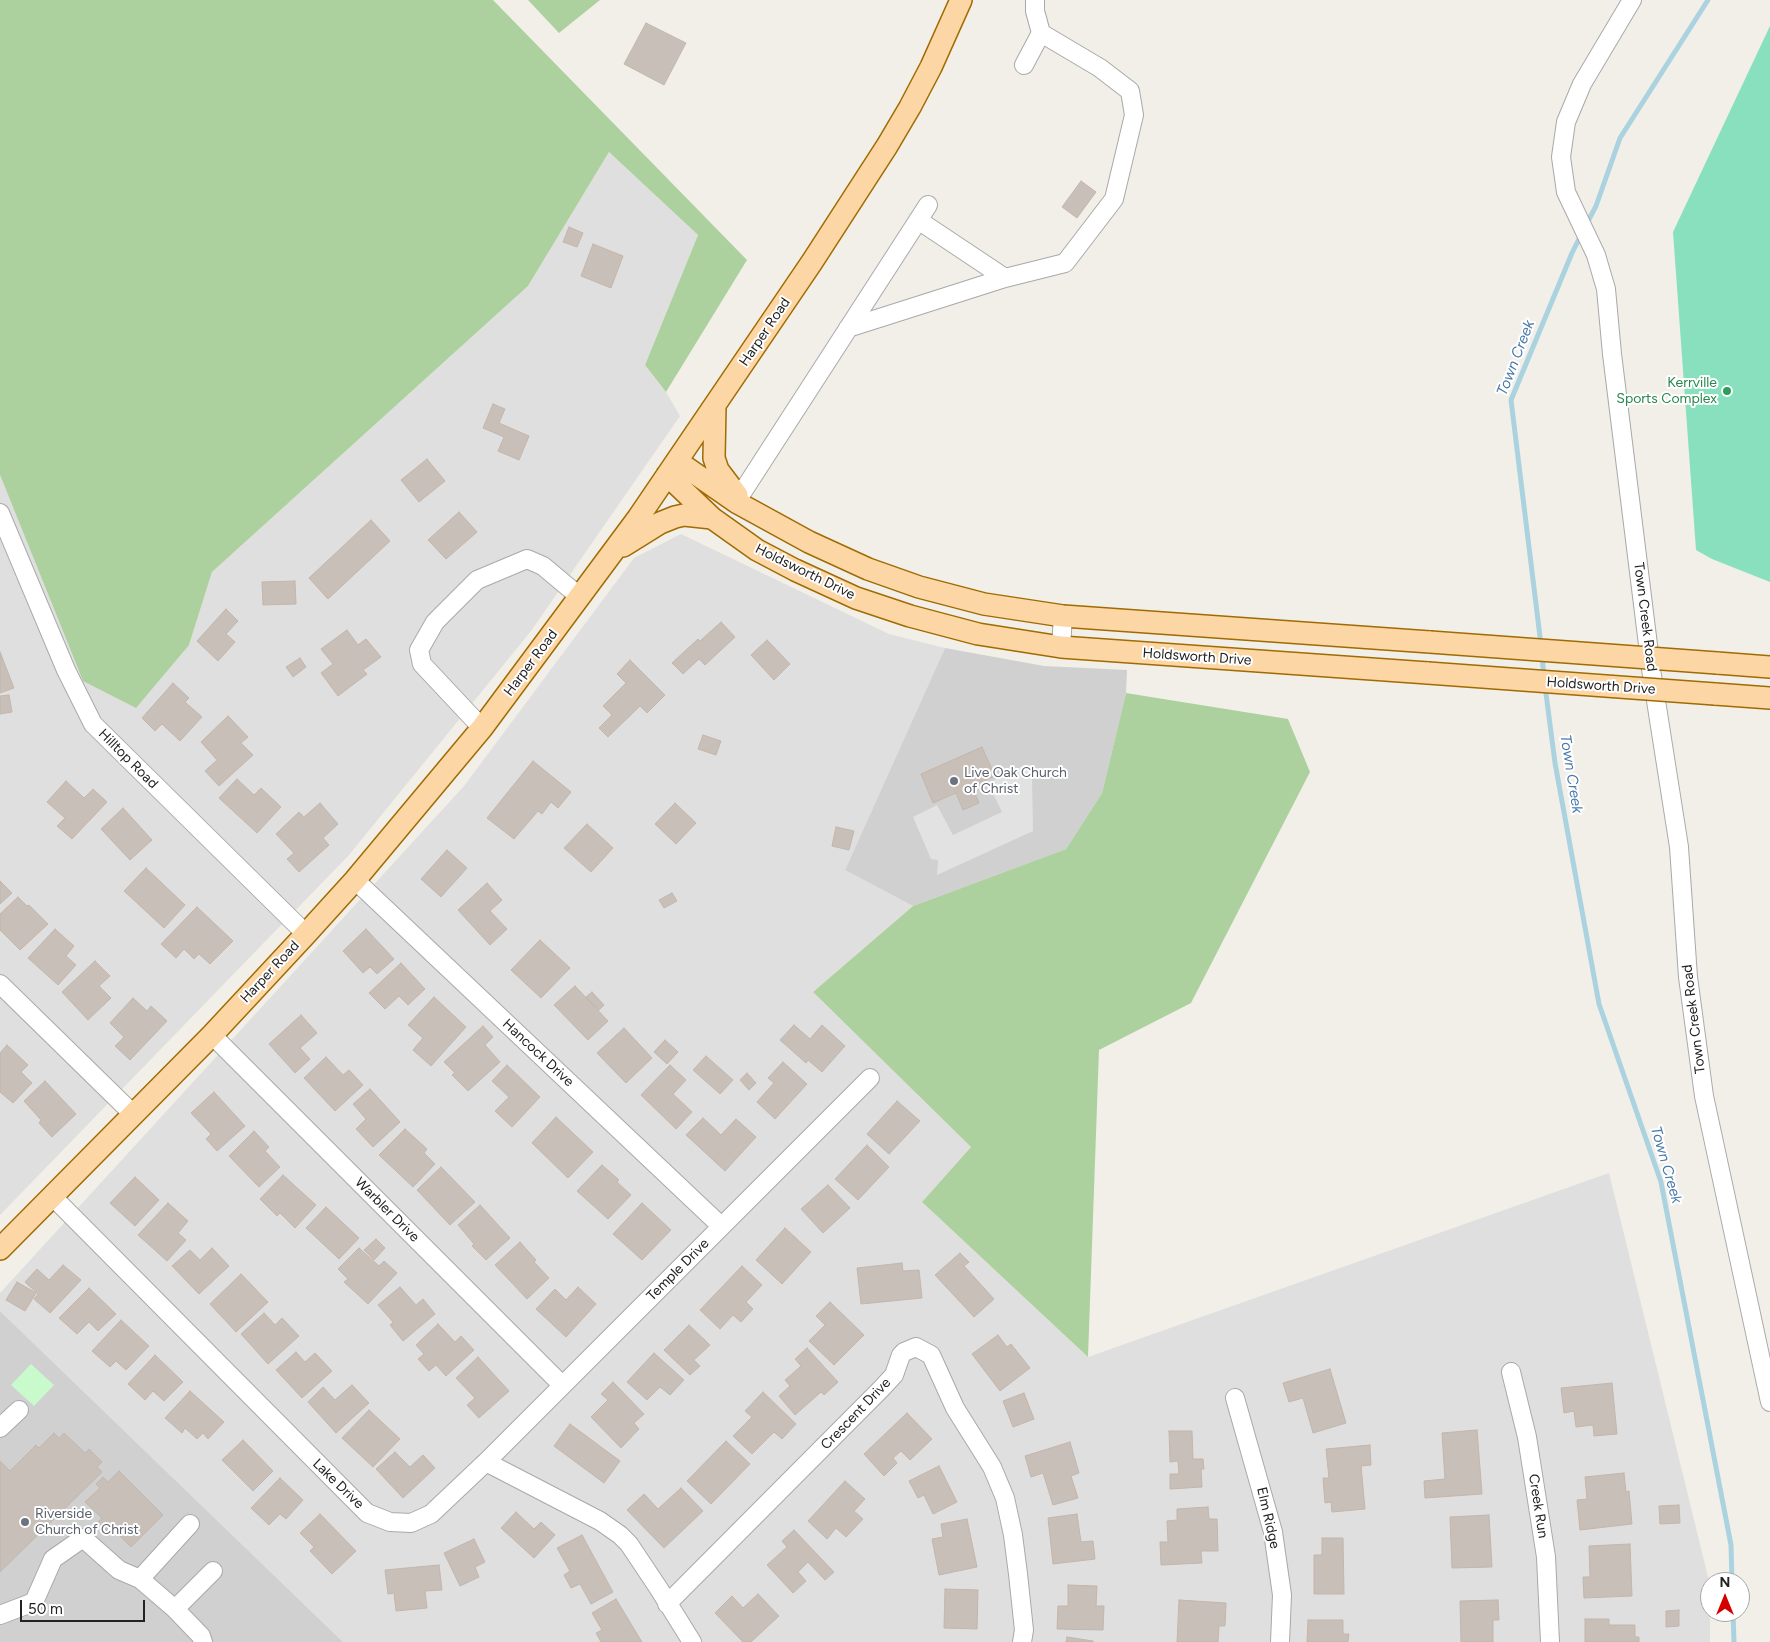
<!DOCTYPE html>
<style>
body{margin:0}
#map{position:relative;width:1770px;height:1642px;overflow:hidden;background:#f2efe9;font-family:Figtree,sans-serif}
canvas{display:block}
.north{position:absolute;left:1700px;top:1572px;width:50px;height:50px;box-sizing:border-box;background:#fff;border:1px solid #a7a7a7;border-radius:50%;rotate:0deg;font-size:14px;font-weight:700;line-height:20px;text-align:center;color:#222}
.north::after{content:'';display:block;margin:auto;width:18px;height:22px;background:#d40000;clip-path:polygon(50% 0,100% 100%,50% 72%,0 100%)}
.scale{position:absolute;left:20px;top:1600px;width:125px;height:22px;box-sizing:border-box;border:2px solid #222;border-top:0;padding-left:6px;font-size:15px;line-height:18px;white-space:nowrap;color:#222;-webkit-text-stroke:4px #fff;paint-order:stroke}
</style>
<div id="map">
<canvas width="1770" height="1642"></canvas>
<div class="north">N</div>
<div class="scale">50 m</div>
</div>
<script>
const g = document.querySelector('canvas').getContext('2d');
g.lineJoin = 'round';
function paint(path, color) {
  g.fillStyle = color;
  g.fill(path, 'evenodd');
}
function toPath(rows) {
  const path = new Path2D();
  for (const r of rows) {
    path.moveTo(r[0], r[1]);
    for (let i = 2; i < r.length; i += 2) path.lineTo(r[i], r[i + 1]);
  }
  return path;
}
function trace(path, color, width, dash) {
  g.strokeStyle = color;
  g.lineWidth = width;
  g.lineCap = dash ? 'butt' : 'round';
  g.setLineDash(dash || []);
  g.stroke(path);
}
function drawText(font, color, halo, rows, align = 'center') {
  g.font = font + ' Figtree,sans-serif';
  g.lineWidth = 4;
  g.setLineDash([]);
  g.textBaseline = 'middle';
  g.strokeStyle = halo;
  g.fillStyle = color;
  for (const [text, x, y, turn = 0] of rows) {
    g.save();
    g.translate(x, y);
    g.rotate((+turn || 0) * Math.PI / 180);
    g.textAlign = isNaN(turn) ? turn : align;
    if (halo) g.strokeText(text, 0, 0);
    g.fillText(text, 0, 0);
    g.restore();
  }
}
const residential = toPath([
 [609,152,698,235,645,365,666,392,680,416,531,631,349,855,0,1215,0,475,83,681,189,645,212,572,528,286],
 [681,534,889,634,945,648,845,870,913,906,813,992,971,1147,922,1202,1088,1357,1609,1173,1710,1585,1710,1642,343,1642,0,1311,0,1293,464,786,634,558]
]);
const religious = toPath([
 [945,648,1044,666,1127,670,1126,693,1102,793,1066,849,913,906,845,870],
 [0,1311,343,1642,0,1642]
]);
const forest = toPath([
 [0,0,493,0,747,260,666,392,645,365,698,235,609,152,528,286,212,572,189,645,136,708,83,681,0,475],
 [528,0,600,0,559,33],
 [1126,693,1288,719,1310,772,1191,1003,1099,1050,1088,1357,922,1202,971,1147,813,992,913,906,1066,849,1102,793]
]);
const park = toPath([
 [31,1364,54,1385,34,1406,11,1385]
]);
const pitch = toPath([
 [1770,26,1770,582,1712,559,1696,550,1673,232]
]);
const parking = toPath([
 [1025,765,1032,778,1033,831,937,875,938,860,931,859,913,817,937,805,953,835,1002,812,988,783]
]);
const stream = toPath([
 [1586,225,1596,206,1620,138,1708,0],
 [1541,645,1511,400,1572,253,1581,235],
 [1542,656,1544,677],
 [1545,686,1555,763,1599,1004,1661,1182,1731,1545,1732,1582],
 [1733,1612,1734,1642]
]);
const building = toPath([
 [646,23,686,43,664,85,624,64,646,23],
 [1081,181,1096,192,1077,218,1062,207,1081,181],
 [569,227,583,233,577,247,563,242,569,227],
 [593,244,623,256,611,288,581,276,593,244],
 [493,404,505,409,499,423,529,436,519,460,498,451,504,437,483,428,493,404],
 [427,459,445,481,419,502,401,480,427,459],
 [459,512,477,532,446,559,428,540,459,512],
 [371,520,390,541,328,599,309,578,371,520],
 [295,581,296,604,263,605,262,582,295,581],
 [226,609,238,621,226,634,235,642,218,661,197,641,226,609],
 [721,622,735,637,705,665,699,659,683,674,672,663,698,639,700,641,721,622],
 [347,630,358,645,366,639,381,657,363,670,367,674,338,696,321,673,333,664,321,649,347,630],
 [767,640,790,664,774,680,751,655,767,640],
 [0,652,14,688,0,693,0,652],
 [300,658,306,667,293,677,286,667,300,658],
 [630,660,665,695,647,713,640,706,608,737,599,728,612,715,603,706,626,683,617,674,630,660],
 [173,683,189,698,185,702,202,717,180,741,162,724,155,731,142,718,173,683],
 [9,695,12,712,0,714,0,696,9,695],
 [228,716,248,737,241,743,253,755,219,786,205,771,217,760,201,742,228,716],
 [703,735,721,741,716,755,698,749,703,735],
 [982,747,995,776,972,786,979,803,963,810,956,793,933,803,921,774,982,747],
 [533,761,571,792,558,808,551,802,542,814,538,811,514,839,487,818,533,761],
 [237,779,254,795,261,788,281,807,257,833,219,798,237,779],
 [66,781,84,798,93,789,107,802,72,839,57,826,65,818,47,802,66,781],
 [320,803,338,824,323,838,329,845,299,872,287,859,294,853,276,834,299,812,304,817,320,803],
 [675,803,696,823,676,844,655,824,675,803],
 [123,808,152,840,130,860,101,829,123,808],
 [587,824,613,848,591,872,564,848,587,824],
 [836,827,854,831,849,850,832,846,836,827],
 [447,850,467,868,441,897,421,879,447,850],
 [146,868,185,905,164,928,124,891,146,868],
 [0,881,12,893,0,904,0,881],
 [487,883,502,900,490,911,507,929,490,945,458,910,487,883],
 [672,893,677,901,664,908,659,900,672,893],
 [18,897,27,906,29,905,48,924,20,950,0,930,0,914,18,897],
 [197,907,233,941,210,964,199,954,194,959,184,949,176,958,161,944,197,907],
 [55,929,74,946,66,956,76,965,58,985,28,958,55,929],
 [366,929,394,959,377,974,370,967,363,973,343,951,366,929],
 [540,940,570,968,541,998,511,970,540,940],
 [95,961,110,976,99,986,111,998,88,1020,62,992,95,961],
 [401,963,425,989,408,1005,399,996,385,1009,369,993,401,963],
 [575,986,608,1021,588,1040,554,1005,575,986],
 [592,992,604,1005,599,1010,586,997,592,992],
 [434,997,466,1027,431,1066,413,1050,423,1038,408,1025,434,997],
 [133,998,147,1011,151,1006,167,1021,130,1060,115,1046,124,1037,110,1023,133,998],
 [301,1015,317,1033,300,1048,310,1059,295,1073,269,1044,301,1015],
 [794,1025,810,1039,822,1025,845,1046,822,1072,808,1060,806,1063,780,1040,794,1025],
 [483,1026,493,1037,485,1045,500,1062,468,1091,452,1075,455,1073,444,1062,483,1026],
 [624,1028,652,1058,626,1083,597,1053,624,1028],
 [665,1040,678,1052,667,1064,654,1052,665,1040],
 [7,1045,28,1065,21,1072,32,1083,13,1103,0,1092,0,1053,7,1045],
 [706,1056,733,1080,720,1094,693,1070,706,1056],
 [326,1057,343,1075,349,1070,363,1085,335,1111,304,1078,326,1057],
 [783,1062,807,1084,775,1119,757,1102,774,1083,768,1078,783,1062],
 [507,1065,540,1097,512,1127,495,1111,509,1097,492,1081,507,1065],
 [670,1065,686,1080,673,1094,692,1112,676,1129,641,1095,670,1065],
 [747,1073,756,1083,749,1090,740,1080,747,1073],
 [45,1081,76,1114,52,1137,39,1123,41,1120,24,1101,45,1081],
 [370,1089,400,1122,373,1147,356,1129,366,1119,353,1104,370,1089],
 [214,1092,245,1126,217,1151,206,1139,211,1134,191,1113,214,1092],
 [897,1101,920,1121,889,1154,867,1134,897,1101],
 [556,1117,593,1152,568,1178,532,1143,556,1117],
 [703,1118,721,1135,736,1119,756,1137,725,1171,686,1135,703,1118],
 [405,1129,427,1149,424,1153,435,1164,413,1187,379,1155,405,1129],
 [254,1131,269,1147,265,1151,280,1167,259,1187,229,1156,254,1131],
 [867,1145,889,1167,858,1200,835,1179,867,1145],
 [602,1165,619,1180,617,1182,631,1195,608,1219,577,1191,602,1165],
 [441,1167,475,1202,450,1225,417,1190,441,1167],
 [283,1175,316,1205,295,1228,280,1213,277,1216,260,1199,283,1175],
 [135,1177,159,1200,135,1226,110,1203,135,1177],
 [828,1185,850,1208,823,1233,801,1209,828,1185],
 [168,1203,188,1221,178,1233,186,1240,167,1261,138,1235,168,1203],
 [642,1203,671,1230,642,1260,613,1234,642,1203],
 [480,1205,510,1238,486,1260,472,1246,474,1244,458,1225,480,1205],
 [326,1207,359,1238,339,1259,306,1228,326,1207],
 [785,1228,811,1252,782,1284,756,1260,785,1228],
 [376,1239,385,1248,374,1260,364,1250,376,1239],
 [520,1242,536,1260,534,1262,549,1278,527,1299,495,1265,520,1242],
 [212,1248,229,1266,199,1294,172,1266,190,1250,200,1260,212,1248],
 [359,1248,379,1266,384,1261,397,1273,368,1304,344,1282,348,1279,338,1269,359,1248],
 [960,1253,969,1262,964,1266,994,1299,974,1317,935,1275,960,1253],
 [902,1263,903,1271,919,1270,922,1298,861,1304,857,1268,902,1263],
 [63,1265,81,1280,50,1313,34,1299,38,1294,25,1282,37,1269,49,1280,63,1265],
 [742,1266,762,1285,746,1302,753,1309,741,1322,733,1315,720,1329,700,1310,742,1266],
 [241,1274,268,1302,236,1332,210,1304,241,1274],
 [17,1282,36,1293,25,1311,6,1300,17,1282],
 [400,1287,416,1305,423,1299,435,1314,403,1341,390,1325,393,1322,378,1305,400,1287],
 [578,1287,596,1304,566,1337,536,1309,555,1289,566,1300,578,1287],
 [89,1288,116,1314,98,1331,89,1322,77,1334,59,1318,89,1288],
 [830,1302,864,1335,834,1365,809,1341,825,1325,816,1316,830,1302],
 [264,1313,275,1325,282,1318,299,1336,268,1364,241,1334,264,1313],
 [121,1320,149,1346,126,1370,116,1361,110,1367,92,1351,121,1320],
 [438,1324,455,1342,461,1336,474,1350,446,1376,436,1365,429,1371,418,1359,424,1354,416,1345,438,1324],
 [689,1325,710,1345,694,1360,700,1366,690,1375,664,1350,689,1325],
 [998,1335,1007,1347,1011,1344,1030,1368,1000,1391,972,1354,998,1335],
 [807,1348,838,1382,824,1395,821,1392,795,1415,779,1396,790,1386,785,1380,801,1366,795,1359,807,1348],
 [296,1352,305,1362,315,1353,332,1371,302,1398,276,1370,296,1352],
 [654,1353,684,1380,670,1395,660,1387,647,1400,627,1382,654,1353],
 [155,1355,183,1382,164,1401,153,1391,145,1400,128,1384,155,1355],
 [478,1357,509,1391,479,1418,467,1405,475,1398,456,1378,478,1357],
 [1330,1369,1346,1423,1313,1433,1303,1398,1289,1402,1283,1383,1330,1369],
 [613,1382,644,1414,634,1423,639,1429,621,1448,591,1417,608,1400,601,1394,613,1382],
 [1612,1383,1617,1434,1594,1436,1593,1425,1576,1427,1574,1411,1564,1413,1561,1388,1612,1383],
 [352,1385,369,1403,336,1433,308,1402,323,1387,335,1400,352,1385],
 [190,1391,224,1422,208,1439,203,1433,197,1439,185,1428,182,1433,165,1418,190,1391],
 [763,1392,796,1424,782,1439,774,1432,752,1454,733,1436,752,1417,745,1411,763,1392],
 [1024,1393,1034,1419,1013,1427,1003,1401,1024,1393],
 [369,1410,400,1439,373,1467,342,1438,369,1410],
 [907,1413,932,1439,910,1460,901,1451,893,1458,897,1463,884,1476,864,1454,907,1413],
 [570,1424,620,1461,604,1483,554,1446,570,1424],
 [1477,1430,1482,1494,1425,1498,1424,1481,1445,1479,1442,1433,1477,1430],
 [1169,1431,1192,1431,1193,1459,1203,1459,1204,1469,1201,1469,1202,1487,1170,1489,1170,1474,1179,1474,1178,1461,1170,1462,1169,1431],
 [54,1433,59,1438,64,1433,85,1453,89,1449,102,1462,97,1467,102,1472,0,1572,0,1461,10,1471,36,1445,39,1448,54,1433],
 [243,1440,273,1471,253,1491,222,1460,243,1440],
 [726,1441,750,1464,711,1504,687,1481,726,1441],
 [1070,1442,1079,1473,1071,1476,1078,1498,1053,1505,1043,1473,1031,1477,1025,1456,1070,1442],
 [1370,1445,1371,1465,1361,1466,1365,1509,1332,1512,1331,1502,1325,1503,1323,1478,1329,1478,1326,1449,1370,1445],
 [395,1452,410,1467,423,1455,435,1468,403,1498,376,1469,395,1452],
 [939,1466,957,1502,933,1514,924,1495,918,1498,909,1481,939,1466],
 [119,1471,163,1515,131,1547,114,1530,110,1534,98,1522,102,1518,85,1502,100,1488,96,1484,103,1477,108,1482,119,1471],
 [1624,1473,1626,1492,1629,1491,1632,1524,1580,1530,1577,1500,1587,1499,1585,1477,1624,1473],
 [280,1478,303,1500,286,1519,280,1514,269,1525,251,1508,280,1478],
 [845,1481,865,1499,854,1511,863,1519,846,1537,836,1528,827,1539,808,1521,845,1481],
 [681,1488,703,1511,664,1548,627,1510,644,1494,658,1509,681,1488],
 [1679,1505,1680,1523,1660,1524,1659,1506,1679,1505],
 [1208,1507,1209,1519,1217,1519,1218,1551,1201,1551,1202,1563,1161,1565,1160,1542,1168,1542,1167,1521,1177,1520,1177,1509,1208,1507],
 [516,1512,534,1529,541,1522,555,1535,534,1558,501,1528,516,1512],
 [320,1514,356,1551,332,1574,310,1551,314,1547,300,1533,320,1514],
 [1077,1514,1081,1542,1093,1541,1095,1559,1053,1564,1048,1518,1077,1514],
 [1489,1515,1492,1567,1452,1568,1450,1517,1489,1515],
 [967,1519,977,1567,939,1575,932,1539,943,1537,941,1524,967,1519],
 [794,1530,834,1572,825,1580,808,1562,798,1572,806,1581,793,1593,767,1565,787,1547,782,1541,794,1530],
 [582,1535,613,1592,591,1604,580,1584,571,1588,564,1575,570,1571,557,1548,582,1535],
 [1322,1538,1343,1538,1344,1594,1314,1594,1314,1555,1322,1555,1322,1538],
 [474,1539,485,1562,475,1567,479,1577,460,1586,444,1553,474,1539],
 [1630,1544,1632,1596,1584,1598,1583,1577,1590,1577,1589,1546,1630,1544],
 [439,1565,442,1590,425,1591,427,1608,396,1611,394,1593,388,1594,385,1570,439,1565],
 [1068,1585,1097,1586,1096,1606,1104,1606,1103,1630,1057,1629,1058,1606,1068,1606,1068,1585],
 [945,1589,978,1590,977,1629,944,1628,945,1589],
 [758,1594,779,1616,751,1642,743,1642,715,1613,732,1596,743,1608,758,1594],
 [616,1599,642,1642,601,1642,596,1633,602,1630,592,1613,616,1599],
 [1179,1600,1226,1603,1225,1626,1219,1626,1218,1642,1177,1642,1179,1600],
 [1498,1600,1499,1620,1493,1620,1493,1642,1461,1642,1460,1601,1498,1600],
 [1679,1610,1679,1626,1666,1627,1666,1611,1679,1610],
 [1585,1619,1609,1619,1609,1625,1635,1625,1635,1637,1639,1637,1639,1642,1585,1642,1585,1619],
 [1308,1620,1343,1620,1343,1634,1349,1634,1348,1642,1307,1642,1308,1620],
 [1067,1637,1093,1641,1093,1642,1066,1642,1067,1637]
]);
const minor = toPath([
 [1632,0,1582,84,1566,122,1561,157,1566,192,1596,255,1606,289,1612,354,1651,669,1679,847,1688,977,1704,1096,1770,1402],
 [1024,65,1041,33,1035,11,1035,0],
 [918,220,1005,278,1065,263,1114,199,1134,115,1130,91,1100,68,1041,33],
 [848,328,1005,278],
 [736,502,928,205],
 [0,513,66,670,93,724,306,934],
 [1061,647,1063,616],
 [482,728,422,664,419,650,435,622,477,580,527,559,543,566,580,597],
 [355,880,721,1226],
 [0,984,133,1114],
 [212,1035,562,1385],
 [52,1196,367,1513,390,1522,411,1523,431,1514,486,1462,600,1521,620,1535,629,1544,659,1589,692,1642],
 [1511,1372,1527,1437,1546,1557,1550,1642],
 [1235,1398,1273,1532,1282,1595,1280,1642],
 [0,1428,19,1410],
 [486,1462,870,1078],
 [140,1579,190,1524],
 [667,1604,881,1389,894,1375,901,1355,904,1352,916,1347,931,1355,955,1408,992,1467,1005,1498,1013,1535,1018,1574,1024,1630,1022,1642],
 [175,1609,213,1571],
 [0,1615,34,1602,53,1559,83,1538,119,1570,140,1579,175,1609,201,1636,203,1642]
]);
const major = toPath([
 [715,406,714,458,718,470,737,495],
 [677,461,736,502,809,542,868,569,919,587,984,604,1063,616,1430,642],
 [667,475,712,518,757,550,795,570,856,598,910,616,978,634,1061,647,1428,673],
 [623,546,660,523,675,517,684,515,712,518],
 [1717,663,1770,667],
 [1715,694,1770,698],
 [0,1249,212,1035,306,934,355,880,482,728,638,518,812,262,887,146,910,107,931,67,961,0]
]);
const majorBridge = toPath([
 [1430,642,1717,663],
 [1428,673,1715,694]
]);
const markers = [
 [1727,391,5,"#2e9e5b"],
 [954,781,5,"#6b7280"],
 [25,1522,5,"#6b7280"]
];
const streetNames = [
 ["Harper Road",765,332,-56],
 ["Holdsworth Drive",805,572,26],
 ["Town Creek Road",1645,617,83],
 ["Holdsworth Drive",1197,657,4],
 ["Harper Road",531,663,-53],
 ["Holdsworth Drive",1601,686,4],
 ["Hilltop Road",128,759,45],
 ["Harper Road",270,972,-47],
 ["Town Creek Road",1694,1019,-97],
 ["Hancock Drive",538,1053,43],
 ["Warbler Drive",387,1210,45],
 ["Temple Drive",678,1270,-45],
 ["Crescent Drive",856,1414,-46],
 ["Lake Drive",338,1484,44],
 ["Creek Run",1538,1506,81],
 ["Elm Ridge",1268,1518,77]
];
const leisureNames = [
 ["Kerrville",1717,383],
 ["Sports Complex",1717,399]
];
const worshipNames = [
 ["Live Oak Church",964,773],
 ["of Christ",964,789],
 ["Riverside",35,1514],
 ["Church of Christ",35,1530]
];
const waterNames = [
 ["Town Creek",1516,358,-69],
 ["Town Creek",1571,774,81],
 ["Town Creek",1666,1165,74]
];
paint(residential, '#e0dfdf');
paint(religious, '#d0d0d0');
paint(forest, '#add19e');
paint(park, '#c8facc');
paint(pitch, '#88e0be');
paint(parking, '#e2e2e2');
trace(stream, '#aad3df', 5);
paint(building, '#c7bfb8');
trace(building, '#c4b6ab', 1);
trace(minor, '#a9a9a9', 20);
trace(major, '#a06b00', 24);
trace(minor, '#fff', 18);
trace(major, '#fcd6a4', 21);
trace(majorBridge, '#a06b00', 24, []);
trace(majorBridge, '#fcd6a4', 21);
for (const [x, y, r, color] of markers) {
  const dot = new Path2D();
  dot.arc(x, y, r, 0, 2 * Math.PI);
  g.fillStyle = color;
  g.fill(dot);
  trace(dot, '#fff', 2);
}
drawText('14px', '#222', '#fff', streetNames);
drawText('14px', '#27864d', '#fff', leisureNames, 'right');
drawText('14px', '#5b616d', '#fff', worshipNames, 'left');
drawText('italic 15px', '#4a7aab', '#fff', waterNames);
</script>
